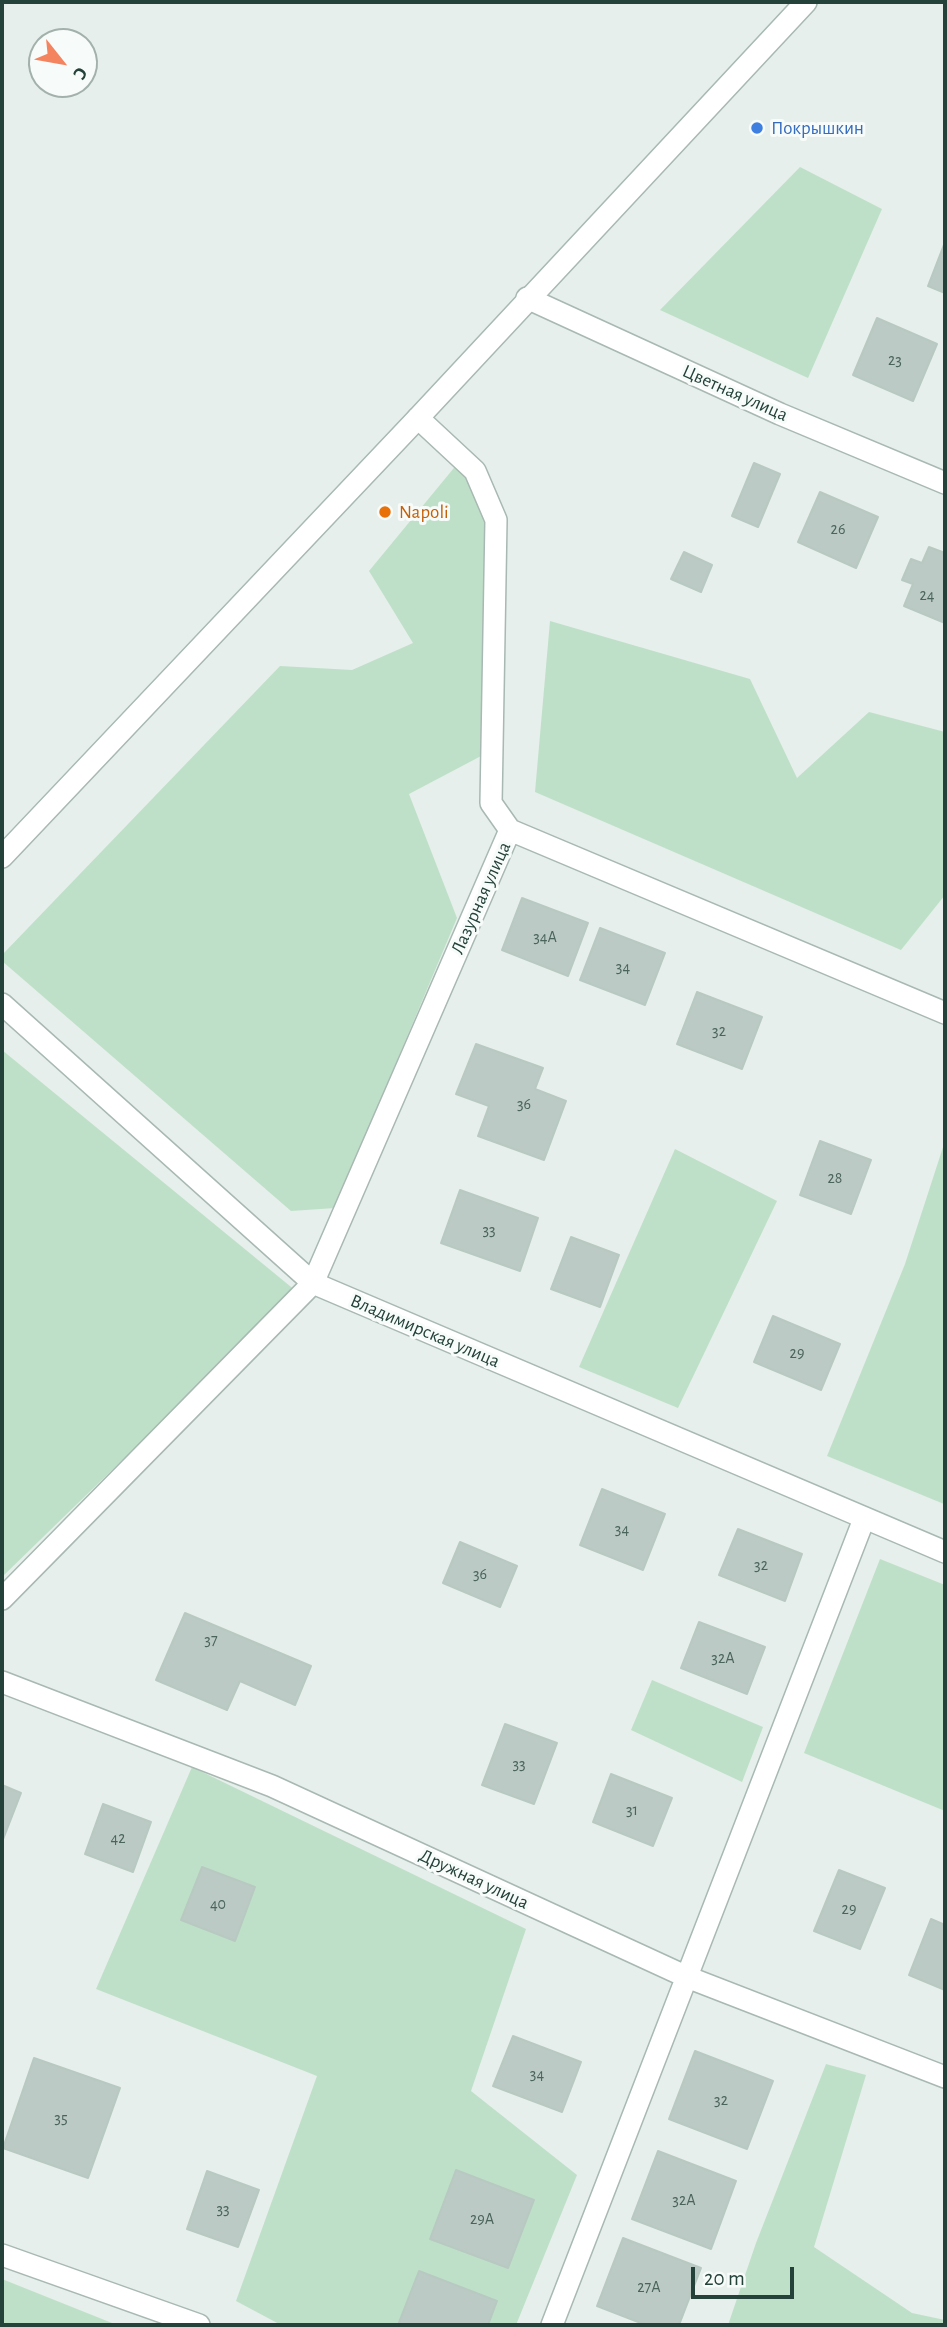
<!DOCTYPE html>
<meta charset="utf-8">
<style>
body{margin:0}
#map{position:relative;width:947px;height:2327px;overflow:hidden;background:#e6efeb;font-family:"Alegreya Sans",sans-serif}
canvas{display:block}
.frame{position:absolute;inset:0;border:4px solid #24423a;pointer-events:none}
.north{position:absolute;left:28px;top:28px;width:70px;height:70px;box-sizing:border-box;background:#f7fbf9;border:2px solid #a3b1ad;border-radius:50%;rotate:121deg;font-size:19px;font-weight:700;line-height:28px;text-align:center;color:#24423a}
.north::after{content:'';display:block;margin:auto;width:24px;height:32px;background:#f4845f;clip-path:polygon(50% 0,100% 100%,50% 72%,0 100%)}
.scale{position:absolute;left:691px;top:2267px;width:103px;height:32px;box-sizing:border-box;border:4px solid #24423a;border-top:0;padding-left:9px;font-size:21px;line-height:24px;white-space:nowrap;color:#24423a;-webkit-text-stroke:5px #f7fbf9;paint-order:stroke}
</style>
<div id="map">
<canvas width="947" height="2327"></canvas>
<div class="frame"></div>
<div class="north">С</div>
<div class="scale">20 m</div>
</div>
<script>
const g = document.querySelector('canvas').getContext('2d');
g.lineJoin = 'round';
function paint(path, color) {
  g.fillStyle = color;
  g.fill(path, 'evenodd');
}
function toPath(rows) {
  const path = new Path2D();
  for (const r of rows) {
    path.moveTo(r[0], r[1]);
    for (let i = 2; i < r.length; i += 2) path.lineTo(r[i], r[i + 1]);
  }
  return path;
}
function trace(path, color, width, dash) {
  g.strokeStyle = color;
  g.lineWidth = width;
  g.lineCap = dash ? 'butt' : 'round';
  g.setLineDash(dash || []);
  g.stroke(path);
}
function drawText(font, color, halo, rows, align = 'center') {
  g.font = font + ' "Alegreya Sans",sans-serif';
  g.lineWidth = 6;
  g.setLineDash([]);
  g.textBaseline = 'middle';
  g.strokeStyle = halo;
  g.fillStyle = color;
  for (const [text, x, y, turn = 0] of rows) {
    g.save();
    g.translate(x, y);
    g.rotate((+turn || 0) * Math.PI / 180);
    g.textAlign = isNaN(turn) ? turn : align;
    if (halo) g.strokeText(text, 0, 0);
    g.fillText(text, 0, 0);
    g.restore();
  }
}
const green = toPath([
 [800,167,882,209,808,378,660,310],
 [458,463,494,527,483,755,409,794,457,918,335,1208,291,1211,2,961,2,955,280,666,352,670,413,643,369,571],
 [550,621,750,679,797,778,869,712,945,732,945,895,901,950,535,792],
 [2,1050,296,1291,2,1577],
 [945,1141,945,1500,944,1504,827,1456,905,1264],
 [675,1149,777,1201,678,1408,579,1367],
 [880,1559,945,1585,945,1811,804,1753],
 [652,1680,763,1727,742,1782,631,1730],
 [192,1767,526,1929,471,2091,577,2175,516,2325,281,2325,236,2301,317,2076,96,1989],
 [826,2064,866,2075,814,2247,912,2313,945,2320,945,2325,728,2325,756,2243],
 [2,2279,117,2325,2,2325]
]);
const building = toPath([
 [945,242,945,293,928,286,945,242],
 [877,318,937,344,913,401,853,375,877,318],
 [754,463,780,474,758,527,732,516,754,463],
 [820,492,878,517,856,568,798,542,820,492],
 [929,547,945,553,945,623,904,606,913,584,902,580,911,559,922,563,929,547],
 [684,552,712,565,701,592,671,579,684,552],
 [522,898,588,923,568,976,502,950,522,898],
 [600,928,665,953,645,1005,580,980,600,928],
 [697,992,762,1017,742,1069,677,1044,697,992],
 [476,1044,543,1068,535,1089,566,1101,544,1160,478,1136,489,1106,456,1094,476,1044],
 [820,1141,871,1160,851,1214,800,1195,820,1141],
 [460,1190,538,1218,520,1271,441,1243,460,1190],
 [571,1237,619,1255,600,1307,551,1289,571,1237],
 [773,1316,840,1344,821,1390,754,1362,773,1316],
 [602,1489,665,1514,643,1570,580,1545,602,1489],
 [738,1529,802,1554,785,1601,719,1575,738,1529],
 [460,1542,517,1566,500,1607,443,1583,460,1542],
 [185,1613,311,1666,295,1705,240,1681,227,1710,156,1680,185,1613],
 [699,1622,765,1647,747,1694,681,1668,699,1622],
 [505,1724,557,1743,534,1804,482,1785,505,1724],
 [611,1774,672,1798,653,1846,593,1822,611,1774],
 [2,1785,21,1793,2,1842,2,1785],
 [103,1804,151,1822,133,1872,85,1854,103,1804],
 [202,1867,255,1887,235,1941,181,1920,202,1867],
 [839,1870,885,1888,860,1949,814,1931,839,1870],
 [931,1919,945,1925,945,1990,909,1975,931,1919],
 [513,2036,581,2062,562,2112,493,2086,513,2036],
 [695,2051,773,2081,747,2149,669,2119,695,2051],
 [34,2058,120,2088,88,2178,3,2148,34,2058],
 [658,2151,736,2181,711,2249,632,2219,658,2151],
 [456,2170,534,2200,508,2268,430,2239,456,2170],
 [207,2171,259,2190,238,2247,187,2229,207,2171],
 [623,2238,701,2268,679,2325,646,2325,597,2306,623,2238],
 [419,2271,497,2301,488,2325,398,2325,419,2271]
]);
const minor = toPath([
 [527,298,780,414,945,483],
 [418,418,475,471,496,520,491,803,510,830],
 [2,1004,313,1283,945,1552],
 [2,1599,313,1283,510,830,945,1013],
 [2,1682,272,1786,687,1977,945,2077],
 [2,2255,199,2325],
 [552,2325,864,1519]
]);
const tertiary = toPath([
 [2,857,418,418,806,2]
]);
const markers = [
 [757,128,7,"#3f7fe0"],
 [385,512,7,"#e8710a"]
];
const numberNames = [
 ["23",895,360],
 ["26",838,529],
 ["24",927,595],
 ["34А",545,937],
 ["34",623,967],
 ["32",719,1031],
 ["36",524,1104],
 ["28",835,1178],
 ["33",489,1230],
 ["29",797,1353],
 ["34",622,1529],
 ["32",761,1565],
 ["36",480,1574],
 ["37",211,1640],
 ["32А",723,1658],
 ["33",519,1764],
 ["31",632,1810],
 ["42",118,1838],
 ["40",218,1904],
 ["29",849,1909],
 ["34",537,2074],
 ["32",721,2100],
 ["35",61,2118],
 ["32А",684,2200],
 ["33",223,2209],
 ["29А",482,2219],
 ["27А",649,2287]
];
const shopNames = [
 ["Покрышкин",771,128]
];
const streetNames = [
 ["Цветная улица",735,393,24],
 ["Лазурная улица",481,898,-66],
 ["Владимирская улица",425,1331,23],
 ["Дружная улица",474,1879,25]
];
const foodNames = [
 ["Napoli",399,512]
];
paint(green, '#bfe0c8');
paint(building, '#bbcac4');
trace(building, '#b8c9c2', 2);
trace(minor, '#a8b8b2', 24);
trace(tertiary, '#a8b8b2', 24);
trace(minor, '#fff', 21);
trace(tertiary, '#fff', 21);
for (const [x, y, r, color] of markers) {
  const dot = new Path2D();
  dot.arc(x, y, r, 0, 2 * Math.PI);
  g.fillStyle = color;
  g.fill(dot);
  trace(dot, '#f7fbf9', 2.5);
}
drawText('16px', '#4a645c', null, numberNames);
drawText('19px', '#366cbe', '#f7fbf9', shopNames, 'left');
drawText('19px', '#24423a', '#f7fbf9', streetNames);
drawText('19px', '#c56008', '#f7fbf9', foodNames, 'left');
</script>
